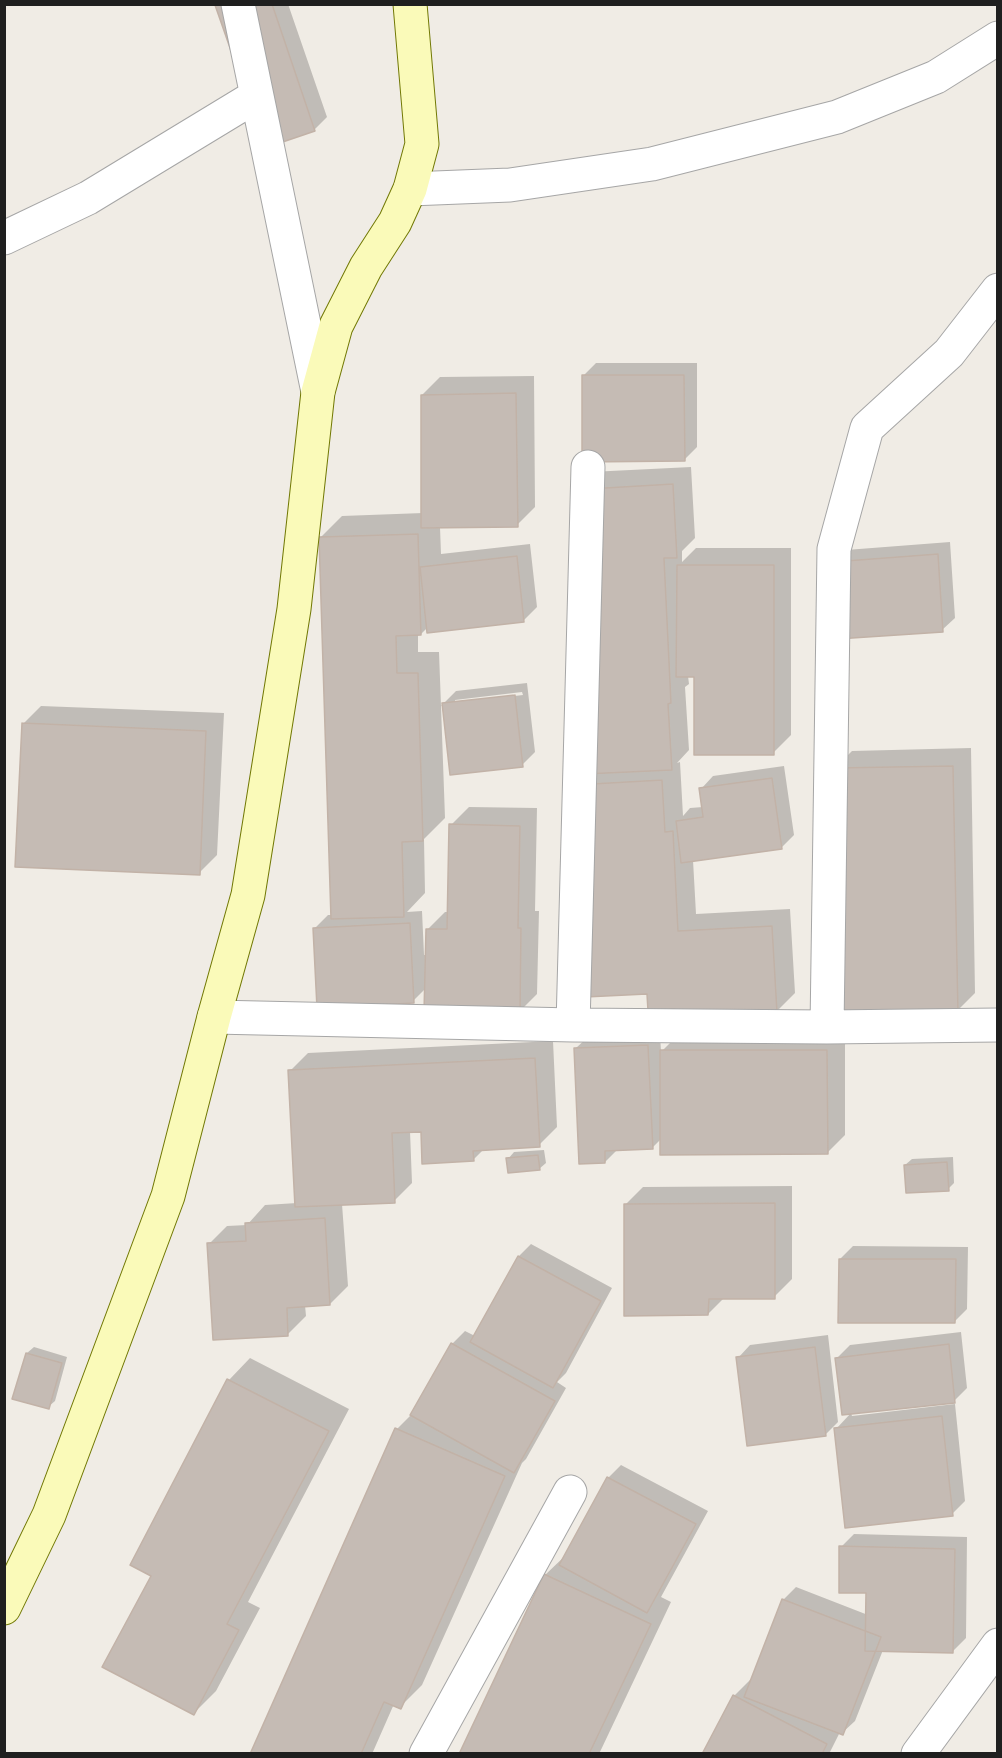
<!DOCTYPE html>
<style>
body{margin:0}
#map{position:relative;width:1002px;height:1758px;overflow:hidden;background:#f0ece5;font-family:"Titillium Web",sans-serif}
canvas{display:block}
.frame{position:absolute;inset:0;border:6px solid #1f1f1f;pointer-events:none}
</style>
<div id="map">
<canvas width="1002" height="1758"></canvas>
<div class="frame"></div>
</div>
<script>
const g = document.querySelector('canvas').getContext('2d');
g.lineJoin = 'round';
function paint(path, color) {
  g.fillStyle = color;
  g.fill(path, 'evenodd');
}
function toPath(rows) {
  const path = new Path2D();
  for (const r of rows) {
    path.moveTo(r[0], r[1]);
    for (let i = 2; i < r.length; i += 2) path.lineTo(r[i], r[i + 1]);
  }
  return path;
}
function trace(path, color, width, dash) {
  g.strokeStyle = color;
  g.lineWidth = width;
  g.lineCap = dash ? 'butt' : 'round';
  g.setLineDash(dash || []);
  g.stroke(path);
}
const shadow = toPath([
 [288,4,327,117,314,130,217,5],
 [596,363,697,363,697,447,684,460,583,376],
 [534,376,535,507,517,525,440,527,441,554,530,544,537,607,524,620,428,627,421,634,418,634,418,652,439,652,441,706,456,691,527,683,535,752,522,765,443,706,441,706,445,818,424,839,425,893,407,912,422,911,424,955,427,955,427,930,445,912,449,912,451,825,469,807,537,808,535,911,539,911,537,994,519,1012,426,988,413,1001,315,928,328,915,332,915,320,538,342,516,423,513,422,395,440,377],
 [522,692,523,695,455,703,455,700],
 [691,467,695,538,682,551,682,562,696,548,791,548,791,735,773,753,695,676,688,676,689,684,685,687,689,750,677,763,680,762,683,816,690,808,703,807,701,789,713,776,784,766,794,835,781,848,693,860,696,914,790,909,795,993,777,1011,676,1008,649,993,586,996,590,472],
 [950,542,955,618,942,630,838,638,846,550],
 [41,706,224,713,217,855,199,873,23,724],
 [971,748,975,993,957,1011,834,769,852,751],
 [845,1032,845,1135,827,1153,662,1138,652,1148,618,1149,605,1162,576,1048,589,1036,660,1033,661,1052,680,1033],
 [553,1041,557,1127,539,1145,485,1148,473,1160,422,1130,410,1131,412,1183,394,1201,342,1204,348,1286,330,1304,305,1305,306,1316,288,1334,209,1244,227,1226,247,1225,265,1205,297,1203,290,1071,308,1053],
 [544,1150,546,1163,539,1169,508,1159,514,1152],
 [953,1157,954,1183,948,1189,905,1165,912,1159],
 [792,1186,792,1279,774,1297,724,1298,708,1314,625,1205,643,1187],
 [531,1244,612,1288,566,1373,557,1382,566,1388,526,1459,522,1463,422,1685,400,1707,394,1704,372,1754,251,1754,397,1429,414,1412,452,1344,465,1331,475,1336,519,1256],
 [853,1246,968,1247,967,1309,954,1322,840,1259],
 [961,1332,967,1388,954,1401,837,1358,850,1345],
 [828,1335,838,1422,825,1435,738,1358,750,1345],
 [34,1347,67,1357,55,1401,48,1407,27,1353],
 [250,1358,349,1409,248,1602,260,1608,216,1691,194,1713,153,1576,229,1380],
 [955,1404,965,1501,952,1514,836,1429,851,1413,852,1416],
 [621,1465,708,1511,661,1597,671,1602,599,1754,461,1754,545,1575,567,1554,608,1478],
 [854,1534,967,1537,966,1638,953,1651,883,1650,855,1721,842,1733,840,1732,829,1754,703,1754,734,1696,752,1678,783,1600,796,1587,868,1615,868,1592,841,1547]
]);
const building = toPath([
 [272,4,315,131,265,148,215,5,272,4],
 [582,375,684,375,685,461,582,462,582,375],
 [516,393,518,527,421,528,421,395,516,393],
 [673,484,677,558,664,558,671,703,668,704,672,770,585,774,571,490,673,484],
 [418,534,421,635,396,636,397,673,418,673,423,841,402,842,404,917,331,919,319,537,418,534],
 [938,554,943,632,837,639,832,562,938,554],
 [517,556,524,622,427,633,420,567,517,556],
 [677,565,774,565,774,755,694,755,694,677,676,677,677,565],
 [515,695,523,767,450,775,442,703,515,695],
 [22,723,206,731,200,875,15,867,22,723],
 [953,766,958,1012,835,1014,832,768,953,766],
 [772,778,782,849,681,863,676,821,703,817,699,788,772,778],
 [662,780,665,832,673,831,678,931,772,926,777,1012,675,1018,675,1009,648,1011,647,994,585,997,574,785,662,780],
 [449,824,520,826,518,928,521,928,520,1014,424,1012,426,929,447,929,449,824],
 [410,923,414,1003,317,1008,313,928,410,923],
 [648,1045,653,1149,605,1151,605,1163,579,1164,574,1048,648,1045],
 [660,1050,827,1050,828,1154,660,1155,660,1050],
 [535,1058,540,1147,473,1151,474,1161,422,1164,421,1132,392,1133,395,1203,295,1207,288,1070,535,1058],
 [538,1155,540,1170,508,1173,506,1158,538,1155],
 [947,1162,949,1191,906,1193,904,1165,947,1162],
 [775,1203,775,1299,709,1299,708,1315,624,1316,624,1204,775,1203],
 [325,1218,330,1305,287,1308,288,1336,213,1340,207,1243,246,1241,245,1223,325,1218],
 [518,1256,601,1301,553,1388,470,1342,518,1256],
 [839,1259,956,1259,955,1323,838,1323,839,1259],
 [451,1343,555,1401,514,1473,410,1415,451,1343],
 [949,1344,955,1403,842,1415,835,1358,949,1344],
 [815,1347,826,1436,747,1446,736,1357,815,1347],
 [26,1353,62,1363,49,1409,12,1399,26,1353],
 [227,1379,329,1431,227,1624,239,1630,194,1715,102,1667,151,1576,130,1565,227,1379],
 [942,1416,953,1516,845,1528,834,1428,942,1416],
 [395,1428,505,1476,401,1709,384,1702,361,1754,250,1754,395,1428],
 [607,1477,696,1524,647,1613,559,1565,607,1477],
 [839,1546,955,1549,953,1653,865,1651,866,1593,839,1593,839,1546],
 [544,1574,651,1624,589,1754,459,1754,544,1574],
 [782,1599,881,1637,843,1735,744,1697,782,1599],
 [733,1695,827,1744,822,1754,702,1754,733,1695]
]);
const street = toPath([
 [238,4,318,392],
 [410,189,510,185,652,164,837,117,936,77,998,38],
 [4,238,88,198,256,96],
 [214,1017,573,1025,827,1027,998,1025],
 [573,1025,588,467],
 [827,1027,834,549,867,428,949,353,998,290],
 [426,1754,570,1492],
 [918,1754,998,1645]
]);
const secondary = toPath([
 [4,1608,49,1515,168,1196,214,1017,248,895,294,609,318,392,336,326,366,267,395,222,410,189,422,144,410,4]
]);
paint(shadow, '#0003');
paint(building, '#c5bbb4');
trace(building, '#c2b2a7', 1.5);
trace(street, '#a6a6a6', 35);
trace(secondary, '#717804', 35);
trace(street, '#fff', 33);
trace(secondary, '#fafab9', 33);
</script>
